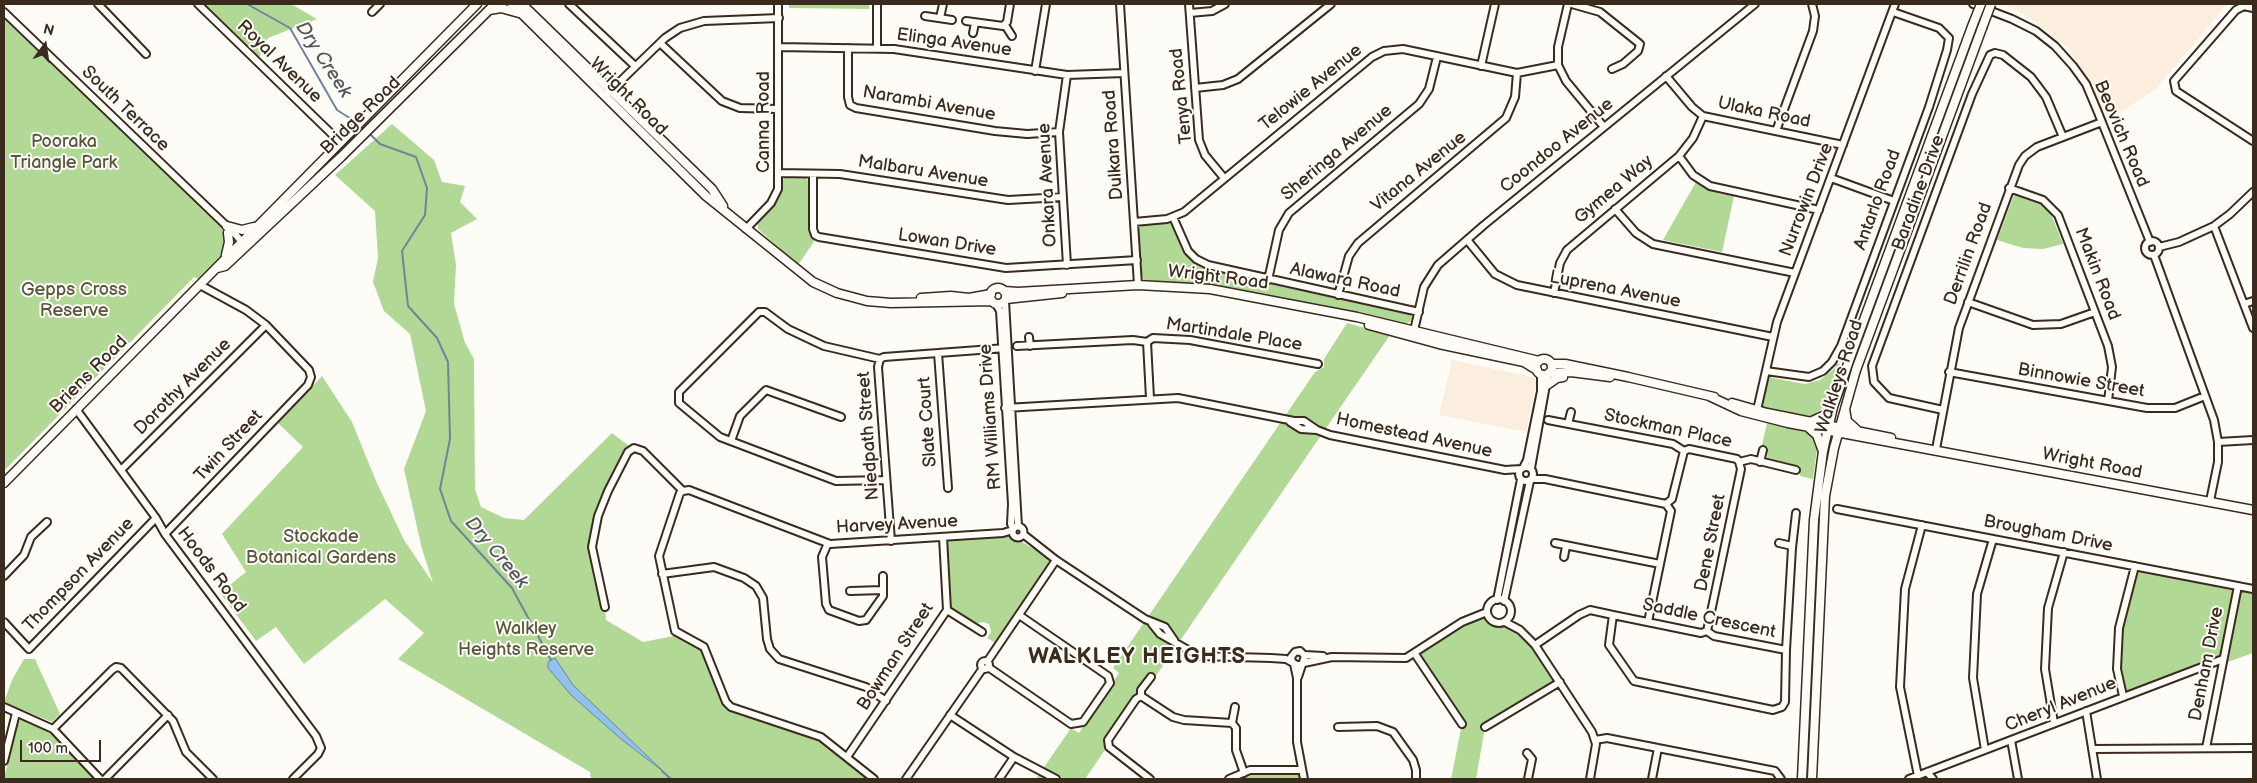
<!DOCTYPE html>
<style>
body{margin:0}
#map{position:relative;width:2257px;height:783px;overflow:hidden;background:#fdfcf7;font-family:"Balsamiq Sans",sans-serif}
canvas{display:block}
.frame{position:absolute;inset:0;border:5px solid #3b2a1e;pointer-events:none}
.north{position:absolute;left:20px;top:20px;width:50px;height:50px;-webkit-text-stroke:4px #fdfcf7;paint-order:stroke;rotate:14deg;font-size:14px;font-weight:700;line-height:20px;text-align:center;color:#3b2a1e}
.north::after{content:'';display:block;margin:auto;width:18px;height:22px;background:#3b2a1e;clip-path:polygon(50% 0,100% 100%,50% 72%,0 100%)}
.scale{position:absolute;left:20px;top:740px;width:81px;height:22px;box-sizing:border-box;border:2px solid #3b2a1e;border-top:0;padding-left:6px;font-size:15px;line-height:18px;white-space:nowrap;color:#3b2a1e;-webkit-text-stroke:4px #fdfcf7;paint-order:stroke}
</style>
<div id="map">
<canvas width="2257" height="783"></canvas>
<div class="frame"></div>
<div class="north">N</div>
<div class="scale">100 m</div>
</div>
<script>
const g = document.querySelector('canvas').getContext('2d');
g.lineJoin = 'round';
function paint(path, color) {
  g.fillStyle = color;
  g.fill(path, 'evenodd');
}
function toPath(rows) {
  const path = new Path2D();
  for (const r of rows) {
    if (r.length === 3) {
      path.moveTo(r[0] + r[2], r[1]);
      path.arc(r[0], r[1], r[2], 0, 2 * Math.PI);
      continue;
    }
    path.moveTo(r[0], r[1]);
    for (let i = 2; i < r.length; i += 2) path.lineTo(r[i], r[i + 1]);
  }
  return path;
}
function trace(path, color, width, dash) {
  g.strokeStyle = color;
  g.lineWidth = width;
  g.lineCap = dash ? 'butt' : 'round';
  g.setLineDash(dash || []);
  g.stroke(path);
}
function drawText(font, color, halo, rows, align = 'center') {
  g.font = font + ' "Balsamiq Sans",sans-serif';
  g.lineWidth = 4;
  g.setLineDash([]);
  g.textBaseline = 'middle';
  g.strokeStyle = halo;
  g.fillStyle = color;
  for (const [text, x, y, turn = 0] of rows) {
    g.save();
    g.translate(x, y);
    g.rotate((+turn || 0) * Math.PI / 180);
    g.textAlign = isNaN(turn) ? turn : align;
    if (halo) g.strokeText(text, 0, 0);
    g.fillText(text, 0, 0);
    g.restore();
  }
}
const built = toPath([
 [2003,4,2227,4,2156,89,2106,122,2070,49,2025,15],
 [1452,360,1537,378,1526,432,1439,415]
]);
const green = toPath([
 [198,4,291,4,317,19,268,38,257,62],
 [789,4,869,4,869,9,789,8],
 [4,11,204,206,228,233,225,257,205,282,194,277,4,471],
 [392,124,434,160,442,182,465,186,460,202,477,219,451,233,456,265,454,304,465,343,474,359,475,489,481,507,504,518,524,520,612,433,633,449,601,510,593,558,605,607,606,620,643,642,679,635,703,645,729,705,821,737,876,779,591,779,590,772,398,659,424,633,385,599,304,664,276,627,256,641,220,593,246,572,222,534,303,447,278,423,322,376,352,422,376,481,404,540,433,583,422,549,404,469,426,411,410,334,384,311,373,282,378,258,375,211,335,175],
 [788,175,804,175,809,182,808,229,815,240,798,265,758,229,758,221,776,203,780,196,782,181],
 [1696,182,1720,194,1734,196,1722,252,1663,240],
 [2014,195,2041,205,2051,214,2063,244,2043,249,2023,248,1997,240],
 [1168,222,1171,223,1185,252,1200,266,1408,312,1412,317,1411,321,1404,325,1230,288,1145,280,1141,276,1138,229,1143,224],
 [1347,323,1390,335,1085,779,1036,779,1071,728,1079,733,1119,673,1113,668,1315,372,1324,367,1324,359],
 [1837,363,1840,364,1828,403,1812,417,1762,407,1768,377,1805,384,1820,380,1834,369],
 [1767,423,1799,430,1812,435,1817,449,1813,479,1800,476,1800,466,1767,460,1768,447,1762,445],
 [1003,535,1014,537,1047,557,1049,562,996,643,987,638,991,632,989,624,983,622,974,624,951,607,947,542,951,538],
 [2135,566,2253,589,2253,653,2222,664,2223,660,2123,696,2117,674,2119,628],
 [1487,612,1520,630,1560,682,1485,727,1476,779,1451,779,1462,724,1413,655,1466,621],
 [24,659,35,659,60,714,52,722,4,702,12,680],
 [23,719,50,733,96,779,4,779,17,722],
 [1250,770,1301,770,1304,779,1232,779]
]);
const water = toPath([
 [555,658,573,685,664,772,621,739,571,695,548,668,548,662,555,658]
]);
const stream = toPath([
 [247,4,290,28,337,110,356,122],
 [369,133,380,144,416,157,427,188,425,215,402,251,408,306,437,338,448,362,450,439,440,489,451,521,512,588,551,660],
 [662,771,671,779]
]);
const minor = toPath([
 [98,4,146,54],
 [198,4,340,142],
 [569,4,635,66],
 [877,4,877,48],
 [1120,4,1138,285],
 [1189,4,1199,140,1205,155,1224,178],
 [1568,4,1558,47,1558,65,1566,81,1604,127],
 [1572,4,1600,12,1640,44,1638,51,1623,64,1612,69],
 [1973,4,2012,19,2036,31,2055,46,2073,66,2086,84,2097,110,2150,242],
 [2253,8,2244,6,2236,10,2174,81,2176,91,2253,141],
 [4,12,236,235,245,246],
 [372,12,380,4],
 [1190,13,1212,11,1225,4],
 [925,16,952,20],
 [940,18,943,4],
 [966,21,1003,26,1007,22,1010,4],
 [1005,25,1012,36],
 [973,33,975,23],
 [660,43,722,101,740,108,778,109],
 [779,47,894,49,1067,75,1124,73],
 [848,48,848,97,850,105,856,108,995,131,1027,134,1059,132],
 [1481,66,1495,4],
 [1035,71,1046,4],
 [1067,75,1059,132,1067,265],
 [1666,76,1692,107,1703,116,1843,145],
 [1195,88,1223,85,1238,79,1331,4],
 [605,96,665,38,680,28,704,21,779,18],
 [1776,131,1813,31,1815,16,1812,4],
 [1679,156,1693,175,1710,186,1819,210],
 [779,173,840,174,1008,200,1063,197],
 [813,174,813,229,815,235,819,237,1006,268,1137,260],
 [1831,178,1894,201],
 [2009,188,2043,200,2058,215,2108,346,2112,367,2108,401],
 [1615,209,1636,233,1653,244,1795,273],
 [1173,217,1188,251,1196,259,1208,265,1419,312],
 [1134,222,1167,219,1184,212,1372,57,1384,51,1403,49,1517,73,1558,65],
 [2214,226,2253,328],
 [746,229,771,203,778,189,778,4],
 [2152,248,7],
 [1468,241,1495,274,1517,285,1773,337],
 [2159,247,2179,242,2214,226,2230,214,2253,192],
 [2154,255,2214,420,2218,442,2218,462,2210,501],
 [1268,280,1279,230,1289,213,1419,104,1429,89,1437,57],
 [1554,293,1560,263,1567,250,1679,156,1693,138,1703,116],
 [1338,295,1349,256,1358,243,1506,118,1515,97,1517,73],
 [1005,301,1018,526],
 [1968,302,2033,325,2061,324,2095,312],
 [996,304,1000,311,1012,504,1011,524,1013,529],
 [2244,304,2253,301],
 [1413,335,1424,287,1438,265,1484,225,1755,4],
 [1029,337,1030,346],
 [1147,342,1150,398],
 [1017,346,1133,340,1147,342,1153,338,1190,340,1318,364],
 [938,353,948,488],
 [880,359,878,367,891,541],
 [1766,371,1809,377,1823,371,1832,362,1841,346,1929,107,1947,50,1949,38,1939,28,1893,12],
 [1949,372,2147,408,2175,408,2205,396],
 [1005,408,1178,398,1294,421,1304,421,1317,430,1330,435,1505,470,1521,469],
 [76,409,156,518,165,534,316,736,321,748,318,754,293,779],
 [1757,410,1777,322,1895,4],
 [1943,410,1889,398,1874,382,1872,366,1972,94,1990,55,1995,53,2003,55,2031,77,2046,97,2063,137],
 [1548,420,1673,444,1684,451,1689,449,1737,459,1739,462,1751,459,1796,470],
 [1290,422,1301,429,1317,430],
 [1568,424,1571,412],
 [731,441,740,416,766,390,841,417],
 [2218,442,2253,440],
 [1936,449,1959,328,2019,165,2025,156,2037,147,2102,122],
 [1760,462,1763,450],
 [1526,474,7],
 [1523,468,1527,460,1541,391,1541,374],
 [1531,468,1548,374],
 [121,470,266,325],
 [1532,479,1545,479,1666,504],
 [886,480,836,481,720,437,679,403,679,392,759,312,765,312,788,329,824,346,880,359,884,357,1006,348],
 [683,491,680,493,659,556,675,631,704,647,726,702,731,707,821,737,874,779],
 [683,491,689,490,830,544,1003,533,1013,530],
 [1837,509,2253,589],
 [1018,532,5.5],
 [165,534,308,385,311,377,309,370,266,325,246,310,200,285],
 [1023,534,1056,560,1145,619,1165,627,1174,640],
 [828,543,822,557,826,604,829,610,859,621,866,620,883,596,883,576],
 [1555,543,1660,564],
 [1779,543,1792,546],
 [1564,557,1566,546],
 [662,574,714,567,744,578,756,586,763,598,767,639,770,649,779,659,866,687,886,701],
 [4,576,24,555,31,537,47,522],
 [850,591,883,590],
 [1499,611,12],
 [1497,600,1521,479],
 [1504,601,1530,481],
 [605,607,592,547,598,516,608,491,628,452,634,448,643,451,683,491],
 [947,610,982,632],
 [4,622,29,649,156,518],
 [1505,622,1520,630,1535,645,1592,732,1596,744,1590,779],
 [1648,622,1671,511,1666,504,1672,499,1684,451],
 [1152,624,1160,634,1199,656,1271,658,1286,659,1293,663],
 [1707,631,1741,469,1739,462],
 [1535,645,1579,615,1590,610,1613,615,1609,645,1634,681,1773,710,1782,707,1785,702,1786,650,1714,636,1707,631,1701,633,1613,615],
 [1786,650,1792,548,1796,513],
 [1415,654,1462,724],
 [1305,655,1323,656],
 [985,665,4],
 [987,662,1056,560],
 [1304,663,1332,657,1406,658,1462,622,1487,612],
 [1294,664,1297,678,1297,742,1304,779],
 [988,667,1071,724,1083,722,1110,683,1108,676,1019,615],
 [1298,677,1305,656,1300,651,1295,652,1291,657,1292,662,1297,665,1302,665],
 [1141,696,1173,717,1184,720,1232,723,1236,728,1236,750,1244,773],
 [2123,696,2117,669,2119,628,2135,566],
 [4,707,53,729,100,779],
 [2086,711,2097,779],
 [950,715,1014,757,1056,779],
 [1232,723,1235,707],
 [2054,723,2045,669,2048,608,2064,552],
 [1338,727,1377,726,1393,732,1413,760,1416,770,1416,779],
 [1485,727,1560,682],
 [53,729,112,670,116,667,121,668,173,721,186,752,213,779],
 [1595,740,1607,738,1775,771,1781,779],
 [2011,740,2018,779],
 [2206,748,2238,586],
 [2092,749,2253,748],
 [1985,750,1973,678,1977,594,1993,539],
 [1527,753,1532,759,1528,779],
 [847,757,947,610,943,537],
 [4,761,16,713],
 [1927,772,1933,779],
 [1918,776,1900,687,1905,589,1922,525],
 [105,779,168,715],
 [906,779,983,668],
 [999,779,1014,757],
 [1150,779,1109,747,1108,740,1136,699,1141,696,1141,690,1151,677],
 [1229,779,1250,770,1301,770],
 [1652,779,1658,748],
 [1909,779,2223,659]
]);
const major = toPath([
 [512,4,706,196,813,282,837,293,867,301,891,303,992,301],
 [522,4,712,189,723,206],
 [489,10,501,8,519,13],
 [227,226,242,230,254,227],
 [226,255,229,242,228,233],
 [217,268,225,266,341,157,495,4],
 [998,296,8],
 [1004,291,1018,292,1138,285,1210,289,1357,317,1539,361],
 [921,298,951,296,969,298,991,294],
 [1006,299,1062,293],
 [1369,325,1439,344,1524,362,1537,370],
 [1544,367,8],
 [1552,364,1565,364,1628,377,1714,397],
 [1549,373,1571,372,1610,377],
 [1547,385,1557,378,1563,377],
 [1709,396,1741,411,1788,423,2253,510],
 [1732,403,1767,413,1891,438],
 [1845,409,1847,421,1857,430],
 [1810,422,1825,415,1833,407],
 [1809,428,1817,435,1822,449],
 [4,483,477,4],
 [1802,779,1814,520,1823,451,1833,407,1851,355,1973,24],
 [1812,779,1825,496,1834,448,1856,370,1982,28]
]);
const majorBridge = toPath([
 [1973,24,1981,4],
 [1982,28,1991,4]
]);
const streetNames = [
 ["Elinga Avenue",954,43,8],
 ["Royal Avenue",279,62,44],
 ["Telowie Avenue",1311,88,-39],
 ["Tenya Road",1182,96,-96],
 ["Wright Road",628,97,45],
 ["Narambi Avenue",929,104,10],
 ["South Terrace",125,109,44],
 ["Ulaka Road",1764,113,12],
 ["Bridge Road",361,116,-44],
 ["Canna Road",764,122,-90],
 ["Beovich Road",2121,134,67],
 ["Dulkara Road",1114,145,-94],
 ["Coondoo Avenue",1557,146,-39],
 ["Sheringa Avenue",1337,153,-40],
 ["Malbaru Avenue",923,172,9],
 ["Vitana Avenue",1419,172,-39],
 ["Onkara Avenue",1048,185,-93],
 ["Gymea Way",1614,190,-40],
 ["Baradine Drive",1919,193,-70],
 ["Nurrowin Drive",1807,200,-69],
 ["Antarlo Road",1878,200,-70],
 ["Lowan Drive",947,243,9],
 ["Derrilin Road",1969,254,-70],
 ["Makin Road",2097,274,69],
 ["Wright Road",1218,278,7],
 ["Alawara Road",1345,281,12],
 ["Luprena Avenue",1615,290,11],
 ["Martindale Place",1234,335,9],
 ["Briens Road",89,375,-45],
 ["Walkleys Road",1840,377,-72],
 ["Binnowie Street",2081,381,10],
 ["Dorothy Avenue",183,387,-45],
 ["RM Williams Drive",991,417,-94],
 ["Slate Court",928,422,-94],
 ["Stockman Place",1668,429,12],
 ["Niedpath Street",869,436,-94],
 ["Homestead Avenue",1414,436,12],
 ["Twin Street",229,446,-47],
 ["Wright Road",2092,464,11],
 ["Harvey Avenue",897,525,-3],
 ["Brougham Drive",2048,534,11],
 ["Dene Street",1711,543,-79],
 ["Hoods Road",211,570,53],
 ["Thompson Avenue",79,575,-46],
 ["Saddle Crescent",1709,619,12],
 ["Bowman Street",896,657,-57],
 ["Denham Drive",2207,664,-79],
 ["Cheryl Avenue",2061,705,-22]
];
const parkNames = [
 ["Pooraka",64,142],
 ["Triangle Park",64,163],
 ["Gepps Cross",74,290],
 ["Reserve",74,311],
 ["Stockade",321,537],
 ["Botanical Gardens",321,558],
 ["Walkley",526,629],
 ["Heights Reserve",526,650]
];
const waterNames = [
 ["Dry Creek",323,60,57],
 ["Dry Creek",496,553,50]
];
const districtNames = [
 ["WALKLEY HEIGHTS",1137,657]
];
paint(built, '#fbeede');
paint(green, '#b1d894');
paint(water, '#92c1ed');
trace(water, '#6f859a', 1);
trace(stream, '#6f859a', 2);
trace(minor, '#3b2a1e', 10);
trace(major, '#3b2a1e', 11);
trace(minor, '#fdfcf7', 6);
trace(major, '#fdfcf7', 8);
trace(majorBridge, '#3b2a1e', 11, []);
trace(majorBridge, '#fdfcf7', 8);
drawText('18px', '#3b2a1e', '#fdfcf7', streetNames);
drawText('18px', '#58563c', '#fdfcf7', parkNames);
drawText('italic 19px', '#55575c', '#fdfcf7', waterNames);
g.letterSpacing = '1px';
drawText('bold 22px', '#3b2a1e', '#fdfcf7', districtNames);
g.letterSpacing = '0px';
</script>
